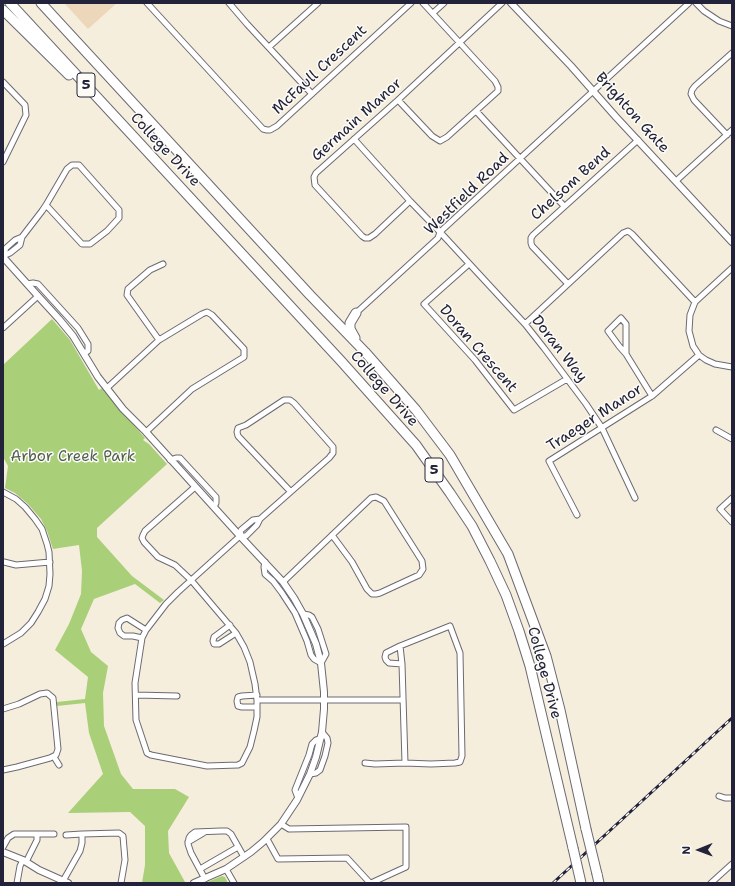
<!DOCTYPE html>
<style>
body{margin:0}
#map{position:relative;width:735px;height:886px;overflow:hidden;background:#f6eedc;font-family:"Shantell Sans",sans-serif}
canvas{display:block}
.frame{position:absolute;inset:0;border:4px solid #22223b;pointer-events:none}
.north{position:absolute;left:679px;top:830px;width:40px;height:40px;-webkit-text-stroke:3px #fdfcf7;paint-order:stroke;rotate:269deg;font-size:11px;font-weight:700;line-height:16px;text-align:center;color:#22223b}
.north::after{content:'';display:block;margin:auto;width:14px;height:18px;background:#22223b;clip-path:polygon(50% 0,100% 100%,50% 72%,0 100%)}
</style>
<div id="map">
<canvas width="735" height="886"></canvas>
<div class="frame"></div>
<div class="north">N</div>
</div>
<script>
const g = document.querySelector('canvas').getContext('2d');
g.lineJoin = 'round';
function paint(path, color) {
  g.fillStyle = color;
  g.fill(path, 'evenodd');
}
function toPath(rows) {
  const path = new Path2D();
  for (const r of rows) {
    path.moveTo(r[0], r[1]);
    for (let i = 2; i < r.length; i += 2) path.lineTo(r[i], r[i + 1]);
  }
  return path;
}
function trace(path, color, width, dash) {
  g.strokeStyle = color;
  g.lineWidth = width;
  g.lineCap = dash ? 'butt' : 'round';
  g.setLineDash(dash || []);
  g.stroke(path);
}
function drawText(font, color, halo, rows, align = 'center') {
  g.font = font + ' "Shantell Sans",sans-serif';
  g.lineWidth = 3;
  g.setLineDash([]);
  g.textBaseline = 'middle';
  g.strokeStyle = halo;
  g.fillStyle = color;
  for (const [text, x, y, turn = 0] of rows) {
    g.save();
    g.translate(x, y);
    g.rotate((+turn || 0) * Math.PI / 180);
    g.textAlign = isNaN(turn) ? turn : align;
    if (halo) g.strokeText(text, 0, 0);
    g.fillText(text, 0, 0);
    g.restore();
  }
}
const built = toPath([
 [64,3,117,3,88,29]
]);
const green = toPath([
 [52,319,70,340,99,390,102,388,145,438,143,440,149,444,167,464,97,528,97,537,132,576,164,600,160,603,135,584,94,599,81,629,91,652,108,666,103,693,104,726,121,774,133,789,175,789,189,797,168,831,169,853,185,882,182,883,142,883,145,865,145,826,130,812,68,813,103,774,89,733,85,703,57,706,57,702,85,699,88,677,55,650,69,624,81,594,82,571,79,545,53,549,47,531,41,519,34,511,28,504,15,493,5,488,8,466,3,457,3,365],
 [222,876,225,877,228,883,205,883]
]);
const minor = toPath([
 [147,3,263,129,267,130,270,130,277,126,411,3],
 [229,3,247,24,312,94],
 [696,3,704,11,719,21,732,26],
 [433,13,444,3],
 [269,47,318,3],
 [3,82,25,105,26,115,3,162],
 [398,100,432,136,440,141,447,137,498,91,498,87,495,81,423,3],
 [476,111,564,206],
 [727,135,694,100,691,94,692,90,695,86,732,53],
 [354,139,410,201,440,232,525,324,544,348,586,404,602,428,635,498],
 [676,181,732,130],
 [410,201,375,234,369,238,365,238,362,236,315,185,314,177,316,173,398,100,502,3],
 [3,255,6,248,15,240,22,237],
 [3,256,10,253,20,245,22,237,42,211,46,205,67,169,72,165,79,165,119,210,119,218,107,231,90,244,82,244,46,205],
 [469,264,424,304,475,360,514,410,567,379],
 [732,268,695,302,690,315,689,331,693,346,699,355,706,360,715,364,732,367],
 [27,284,33,283,38,284,78,328,88,344,88,351,84,353],
 [568,284,532,246,531,243,531,238,533,235,638,140],
 [356,313,438,238,440,232,689,3],
 [525,324,623,233,628,231,632,234,695,302],
 [3,328,38,296],
 [159,340,127,295,128,289,150,270,163,264],
 [626,354,619,346,608,331,621,318,626,324,626,354,652,396],
 [107,388,159,340,202,314,207,312,212,315,244,349,244,357,192,389,146,432],
 [716,430,732,439],
 [170,460,176,458,180,458,216,497,216,503,214,507],
 [195,487,145,531,143,535,142,538,144,542,158,557,175,565,191,580,236,633,244,647,250,662,255,684,257,700],
 [3,492,16,499,25,507,35,519,42,529,47,544,49,552,50,574,49,586,45,599,38,612,31,623,21,633,3,644],
 [732,498,720,509,732,522],
 [577,515,549,461,652,396,699,355],
 [240,536,178,592,166,604,146,630,142,638,135,683,136,720,147,753,151,755,207,766,238,765,242,763,250,747,254,731,257,717,257,700,403,700],
 [240,536,246,536,257,525,260,519,329,458,333,453,333,447,294,403,290,400,284,400,246,425,238,428,237,432,238,436,290,491],
 [240,536,241,530,253,520,260,519],
 [4,562,16,565,50,562],
 [265,562,264,567,265,574,273,581,282,593,295,613,307,641,311,655,314,659,321,663,326,654,318,629,312,617,309,615,303,614],
 [283,582,371,498,376,497,384,501,422,561,423,569,419,575,380,593,376,594,372,594,367,589,352,562,332,535],
 [230,625,214,637,213,641,214,644,219,644,236,633],
 [450,626,460,653,462,756,460,762,455,763,431,764,405,763,402,664,400,646,450,626],
 [142,638,133,636,124,636,120,633,118,628,119,623,122,620,127,618,146,630],
 [400,646,386,653,385,657,386,660,389,663,402,664],
 [136,695,177,696],
 [257,695,242,696,238,697,237,701,238,706,242,707,257,707],
 [3,709,19,704,40,694,47,693,53,698,58,749,56,755,50,758,17,767,3,770],
 [54,757,59,765],
 [365,763,375,764,405,763],
 [310,774,316,773,320,770,325,756,328,743,327,738,322,732],
 [719,796,725,798,732,798],
 [298,798,295,790,309,755,312,744,316,740,321,738],
 [281,824,289,829,406,827,406,867,371,883],
 [37,834,54,834],
 [66,835,82,834],
 [267,839,278,859,347,858,370,883],
 [188,842,205,832],
 [3,847,8,838,14,834,37,834,37,840,26,862],
 [200,869,238,847],
 [226,869,234,883],
 [205,879,191,853,188,844,189,838,191,835,195,832,221,831,227,831,231,834,244,857],
 [63,881,80,851,82,843,82,834,119,833,123,836,125,860,121,883],
 [17,883,20,866,23,860],
 [711,883,732,864]
]);
const tertiary = toPath([
 [511,3,571,66,616,117,732,242],
 [3,257,38,296,59,319,73,336,98,377,123,409,146,432,240,536,283,582,294,598,303,614,316,644,321,663,324,692,324,709,322,732,316,757,310,774,297,800,281,824,263,842,251,852,226,869,194,883],
 [3,852,23,860,39,870,68,883]
]);
const motorway = toPath([
 [10,3,341,361,416,445,450,493,472,526,490,561,506,595,519,631,530,666,573,848],
 [41,3,310,295,365,352,416,410,450,455,508,554,546,656,560,710,586,829],
 [3,10,69,75],
 [355,338,350,329,350,323,356,313],
 [597,874,599,883]
]);
const rail = toPath([
 [553,883,732,718]
]);
const motorwayBridge = toPath([
 [586,829,597,874],
 [573,848,581,883]
]);
const shields = [
 [86,85,18],
 [434,470,18]
];
const shieldNames = [
 ["5",86,85],
 ["5",434,470]
];
const streetNames = [
 ["McFaull Crescent",320,70,-43],
 ["Brighton Gate",632,113,48],
 ["Germain Manor",357,120,-42],
 ["College Drive",165,150,47],
 ["Chelsom Bend",571,184,-42],
 ["Westfield Road",467,194,-44],
 ["Doran Crescent",478,349,49],
 ["Doran Way",559,349,52],
 ["College Drive",384,389,49],
 ["Traeger Manor",595,418,-33],
 ["College Drive",544,673,75]
];
const parkNames = [
 ["Arbor Creek Park",73,457]
];
paint(built, '#edd7bb');
paint(green, '#a9cf79');
trace(minor, '#6c6973', 7);
trace(tertiary, '#6c6973', 8);
trace(motorway, '#6c6973', 11);
trace(minor, '#fff', 5);
trace(tertiary, '#fff', 6);
trace(motorway, '#fff', 9);
trace(rail, '#22223b', 3);
trace(rail, '#fdfcf7', 1.5, [4.5]);
trace(motorwayBridge, '#6c6973', 11, []);
trace(motorwayBridge, '#fff', 9);
for (const [x, y, w] of shields) {
  const box = new Path2D();
  box.roundRect(x - w / 2, y - 12, w, 24, 3);
  g.fillStyle = '#fdfcf7';
  g.fill(box);
  trace(box, '#22223b', 1);
}
drawText('bold 14px', '#22223b', null, shieldNames);
drawText('15px', '#22223b', '#fdfcf7', streetNames);
drawText('15px', '#515f51', '#fdfcf7', parkNames);
</script>
